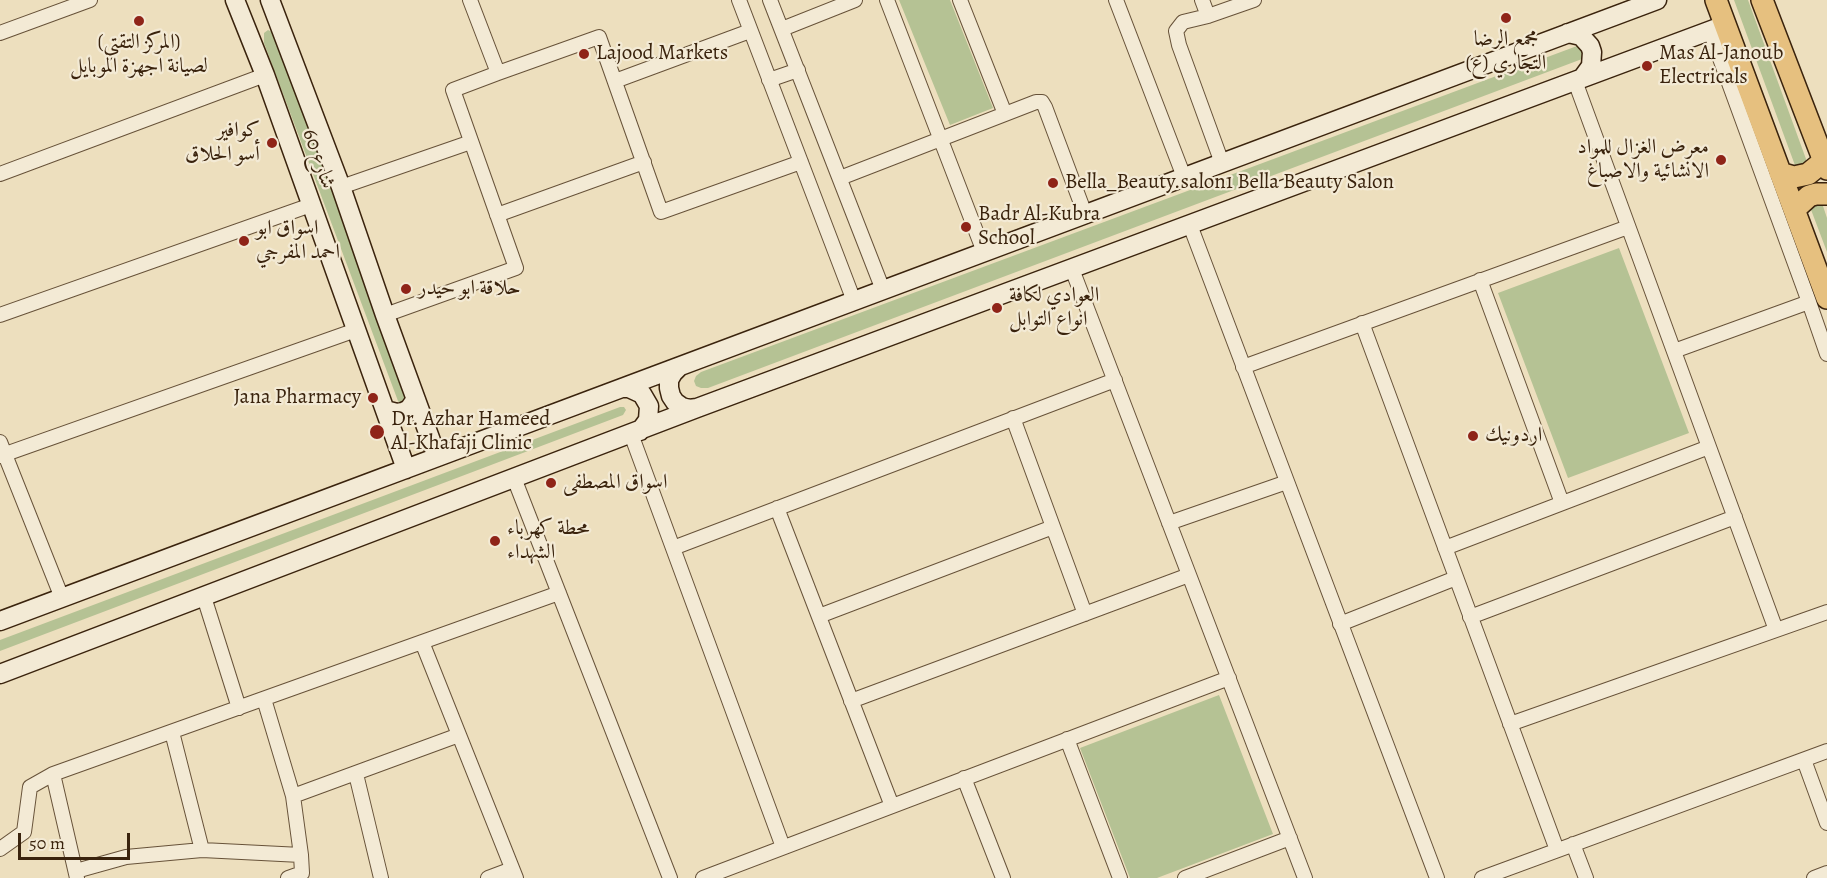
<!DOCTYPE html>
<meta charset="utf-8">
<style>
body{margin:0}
#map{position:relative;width:1827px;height:878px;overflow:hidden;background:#eddfbe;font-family:Alegreya,serif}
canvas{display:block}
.scale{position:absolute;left:18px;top:833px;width:112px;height:27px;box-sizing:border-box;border:3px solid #3a230d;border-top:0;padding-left:8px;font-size:18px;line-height:21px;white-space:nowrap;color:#3a230d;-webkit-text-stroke:4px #f3ead5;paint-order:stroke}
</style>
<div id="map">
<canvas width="1827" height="878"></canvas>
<div class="scale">50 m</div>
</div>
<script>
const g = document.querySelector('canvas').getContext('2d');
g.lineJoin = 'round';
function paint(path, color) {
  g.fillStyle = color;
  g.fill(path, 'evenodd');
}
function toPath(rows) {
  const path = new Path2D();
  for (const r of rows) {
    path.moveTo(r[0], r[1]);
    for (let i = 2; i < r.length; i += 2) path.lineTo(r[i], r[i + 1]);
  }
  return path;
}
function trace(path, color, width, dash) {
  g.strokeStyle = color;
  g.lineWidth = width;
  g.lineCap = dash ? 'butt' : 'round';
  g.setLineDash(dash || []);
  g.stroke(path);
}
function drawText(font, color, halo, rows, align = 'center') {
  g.font = font + ' Alegreya,Amiri,serif';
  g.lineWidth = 4.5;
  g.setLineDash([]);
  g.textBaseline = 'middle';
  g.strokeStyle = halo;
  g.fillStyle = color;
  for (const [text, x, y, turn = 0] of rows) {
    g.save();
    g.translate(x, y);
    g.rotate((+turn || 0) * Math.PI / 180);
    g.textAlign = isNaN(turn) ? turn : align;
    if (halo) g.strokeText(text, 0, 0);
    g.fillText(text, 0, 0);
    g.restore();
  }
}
const green = toPath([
 [899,0,950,0,993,108,950,125],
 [1734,0,1748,0,1806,159,1806,163,1796,168],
 [268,30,274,33,276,37,407,398,401,405,398,401,264,43,264,33],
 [1577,46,1583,47,1586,55,1582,59,708,388,701,388,696,386,694,381,696,376,701,372],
 [1812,201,1822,203,1827,218,1827,252,1810,207],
 [1619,248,1689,433,1568,478,1498,293],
 [620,407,624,407,626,410,623,415,0,651,0,640],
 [1219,695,1273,834,1157,878,1130,878,1080,748]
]);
const street = toPath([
 [470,0,498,73],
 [739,0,854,301],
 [770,0,883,290],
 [887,0,984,252],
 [960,0,1005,114],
 [1116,0,1184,177],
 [1202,0,1208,16,1183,22,1176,31,1179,45,1222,163],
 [1208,16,1254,0],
 [782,29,855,0],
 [1710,31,1809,302],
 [0,33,90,0],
 [769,80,798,70],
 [615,81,750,31],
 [1575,81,1776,630],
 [0,174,265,75],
 [840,178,1036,102,1042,102,1045,107,1085,214],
 [341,187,471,142],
 [497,215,644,162],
 [1190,225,1437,878],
 [1072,269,1305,878],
 [1480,280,1562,503],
 [0,315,311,205],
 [385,315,516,268,453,90,498,73,599,37,661,212,801,162],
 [1362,323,1557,850],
 [1674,351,1809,302,1827,354],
 [1243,367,1628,227],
 [1013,418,1085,614],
 [631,434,783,847],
 [0,442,62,598],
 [0,456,356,330],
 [514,478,670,878],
 [777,508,892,806],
 [1169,523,1287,482],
 [673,548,1115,380],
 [1445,548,1709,447],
 [204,597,239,708],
 [819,616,1053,527],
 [1470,617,1735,517],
 [1340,624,1456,578],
 [422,642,516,878],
 [264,699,293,796,301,855,302,873,288,878],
 [851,701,1189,575],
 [1510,724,1827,612],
 [172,732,202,850],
 [1067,739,1120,878],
 [1804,760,1827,823],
 [53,774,77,878],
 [356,774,381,878],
 [964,778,1003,878],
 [293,796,459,735],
 [1573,844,1586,878],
 [0,849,24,832,30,787,53,774,559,593],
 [76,871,126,857,202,850,301,855],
 [488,878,512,869],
 [703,878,1229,678],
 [1185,878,1290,838],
 [1482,878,1827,751],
 [1814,878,1827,873]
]);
const secondary = toPath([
 [235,0,265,75,406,469],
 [270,0,341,187,385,315,437,457],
 [1568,33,1581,36,1590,46,1592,52,1591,66,1583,77],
 [678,368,673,373,669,380,669,388,671,396,675,402,682,407,689,409,697,408],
 [622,388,629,388,642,394,649,406,648,420,640,431],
 [385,410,397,413,403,412,409,409,416,399],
 [0,621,1657,0],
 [0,674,697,408,1725,25]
]);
const primary = toPath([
 [1716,0,1827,298],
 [1762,0,1827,169],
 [1780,173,1794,177,1808,174,1819,165,1823,158],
 [1795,212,1798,206,1809,196,1816,194,1827,194]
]);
const markers = [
 [1506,18,6,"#8f2418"],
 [139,21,6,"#8f2418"],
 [584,54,6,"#8f2418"],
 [1647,66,6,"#8f2418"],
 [272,143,6,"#8f2418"],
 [1721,160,6,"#8f2418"],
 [1053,183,6,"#8f2418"],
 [966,227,6,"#8f2418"],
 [244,241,6,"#8f2418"],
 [406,289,6,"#8f2418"],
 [997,308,6,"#8f2418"],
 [373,398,6,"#8f2418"],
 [377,432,8,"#8f2418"],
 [1473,436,6,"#8f2418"],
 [551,483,6,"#8f2418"],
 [495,541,6,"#8f2418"]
];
const poiNames = [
 ["مجمع الرضا",1506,40,"center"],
 ["(ع) التجاري",1506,64,"center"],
 ["(المركز التقتي)",139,43,"center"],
 ["لصيانة اجهزة الموبايل",139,67,"center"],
 ["Lajood Markets",596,54],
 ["Mas Al-Janoub",1659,54],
 ["Electricals",1659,78],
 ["كوافير",260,131,"right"],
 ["أسو الحلاق",260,155,"right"],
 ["معرض الغزال للمواد",1709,148,"right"],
 ["الانشائية والاصباغ",1709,172,"right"],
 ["Bella_Beauty.salon1 Bella Beauty Salon",1065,183],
 ["Badr Al-Kubra",978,215],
 ["School",978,239],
 ["اسواق ابو",256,229],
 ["احمد المفرجي",256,253],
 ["حلاقة ابو حيدر",418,289],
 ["العوادي لكافة",1009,296],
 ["انواع التوابل",1009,320],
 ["Jana Pharmacy",361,398,"right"],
 ["Dr. Azhar Hameed",391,420],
 ["Al-Khafaji Clinic",391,444],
 ["اردونيك",1485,436],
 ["اسواق المصطفى",563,483],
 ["محطة كهرباء",507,529],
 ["الشهداء",507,553]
];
const streetNames = [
 ["شارع 60",318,159,71]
];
paint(green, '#b5c294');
trace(street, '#675239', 16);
trace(secondary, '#3a230d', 21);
trace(primary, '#3a230d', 24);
trace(street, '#f3ead5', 14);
trace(secondary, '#f3ead5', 18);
trace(primary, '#e6c07f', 21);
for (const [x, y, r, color] of markers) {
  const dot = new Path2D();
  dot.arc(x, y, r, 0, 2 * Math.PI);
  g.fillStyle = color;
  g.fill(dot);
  trace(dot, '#f3ead5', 2);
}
drawText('21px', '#3a230d', '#f3ead5', poiNames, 'left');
drawText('21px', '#3a230d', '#f3ead5', streetNames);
</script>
